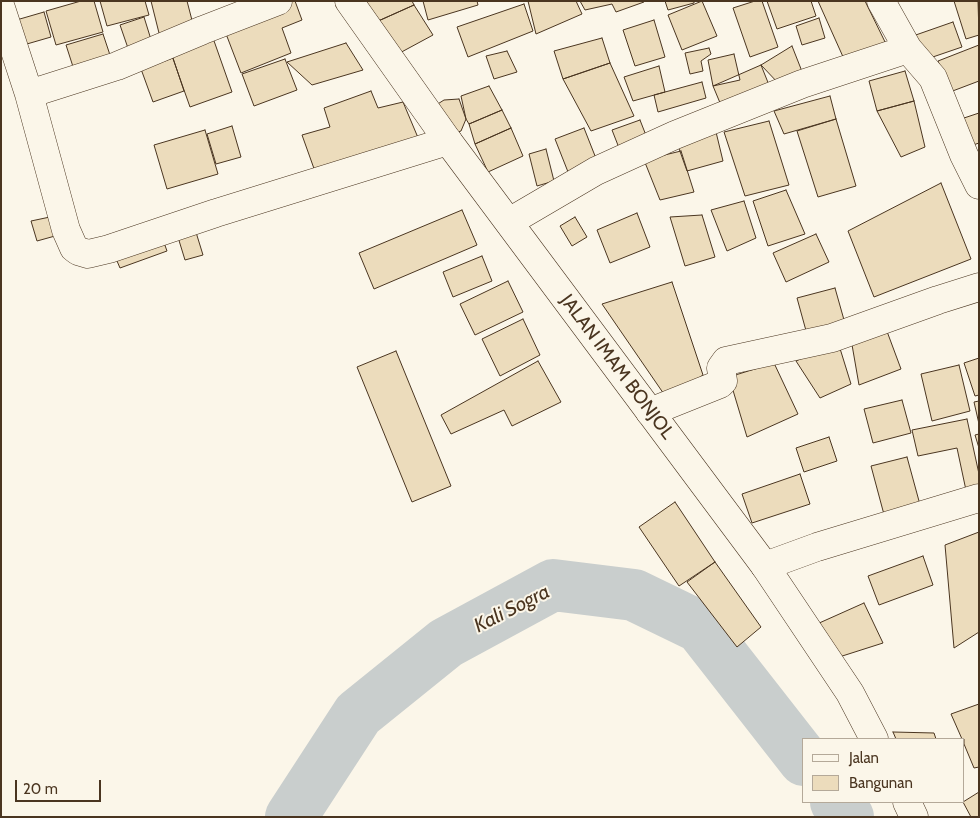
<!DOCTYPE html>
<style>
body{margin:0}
#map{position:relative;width:980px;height:818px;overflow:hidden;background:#fbf6e9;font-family:Cabin,sans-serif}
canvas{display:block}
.frame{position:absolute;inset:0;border:2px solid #4a3520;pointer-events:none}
.legend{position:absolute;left:802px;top:738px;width:162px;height:65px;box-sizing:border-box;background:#fbf6e9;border:1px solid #b4a999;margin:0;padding:6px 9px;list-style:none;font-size:15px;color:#4a3520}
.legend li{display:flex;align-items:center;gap:10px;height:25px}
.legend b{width:25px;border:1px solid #b4a999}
.scale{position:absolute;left:15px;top:780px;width:86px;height:22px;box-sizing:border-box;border:2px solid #4a3520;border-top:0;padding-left:6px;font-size:15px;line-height:18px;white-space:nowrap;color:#4a3520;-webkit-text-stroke:4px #fbf6e9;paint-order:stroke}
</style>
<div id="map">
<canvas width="980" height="818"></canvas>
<div class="frame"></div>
<ul class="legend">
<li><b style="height:6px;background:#fbf6e9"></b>Jalan</li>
<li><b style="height:14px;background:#ecdcbc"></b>Bangunan</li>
</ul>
<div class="scale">20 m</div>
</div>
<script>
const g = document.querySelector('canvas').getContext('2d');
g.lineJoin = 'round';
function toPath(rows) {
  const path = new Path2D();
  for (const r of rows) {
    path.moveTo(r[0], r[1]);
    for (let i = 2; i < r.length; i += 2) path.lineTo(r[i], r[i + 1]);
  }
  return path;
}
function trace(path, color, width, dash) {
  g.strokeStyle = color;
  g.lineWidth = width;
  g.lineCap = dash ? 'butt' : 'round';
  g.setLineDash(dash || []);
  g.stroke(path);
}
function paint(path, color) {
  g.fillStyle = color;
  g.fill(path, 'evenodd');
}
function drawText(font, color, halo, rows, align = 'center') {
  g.font = font + ' Cabin,sans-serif';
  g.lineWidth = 4;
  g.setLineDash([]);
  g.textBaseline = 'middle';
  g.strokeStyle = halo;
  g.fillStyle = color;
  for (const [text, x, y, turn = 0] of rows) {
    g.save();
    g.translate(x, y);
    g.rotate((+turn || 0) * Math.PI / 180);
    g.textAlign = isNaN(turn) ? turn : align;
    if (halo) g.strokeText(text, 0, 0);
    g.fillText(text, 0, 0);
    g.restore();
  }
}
const river = toPath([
 [836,802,848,817],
 [291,817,358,714,446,643,553,585,634,595,700,627,804,760]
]);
const building = toPath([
 [81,1,94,1,103,32,56,45,46,11,81,1],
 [100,1,145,1,149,15,107,26,100,1],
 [151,1,187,1,194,28,160,37,151,1],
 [288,1,295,1,302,20,282,28,291,53,241,73,223,26,288,1],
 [359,1,412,1,414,5,376,22,359,1],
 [423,1,477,1,478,5,428,20,423,1],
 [528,1,576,1,582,14,536,34,528,1],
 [580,1,644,1,644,2,616,12,612,4,585,10,580,1],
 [665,1,694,1,694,3,668,10,665,1],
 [702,1,717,36,682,50,668,15,702,1],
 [755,1,762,1,778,47,750,57,733,8,755,1],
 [767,1,811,1,816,16,777,29,767,1],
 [818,1,865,1,888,48,844,59,818,1],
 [954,1,978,1,979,35,966,39,954,1],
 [524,4,533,31,468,57,457,27,524,4],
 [414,5,433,35,396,55,376,22,414,5],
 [44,12,51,37,20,46,13,21,44,12],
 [144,17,153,46,130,54,120,25,144,17],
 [819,18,825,38,802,45,796,26,819,18],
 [654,20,665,57,635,66,623,30,654,20],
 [953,22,962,47,924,60,910,37,953,22],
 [103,34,113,64,76,76,66,45,103,34],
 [213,38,232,92,190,107,171,53,213,38],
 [602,38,610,63,563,79,554,51,602,38],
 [346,43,363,70,312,85,287,62,346,43],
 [979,45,979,81,950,92,938,61,979,45],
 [792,46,803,74,780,85,761,65,792,46],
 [709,48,711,54,701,61,703,71,690,74,685,53,709,48],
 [507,51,517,72,494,79,486,56,507,51],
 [734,54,740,80,713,86,708,60,734,54],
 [173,58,184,91,153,102,141,69,173,58],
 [285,59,297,90,254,106,242,74,285,59],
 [610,63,634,116,591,131,563,79,610,63],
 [761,65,771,90,723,110,713,86,761,65],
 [659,66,665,92,633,101,624,77,659,66],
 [905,71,914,101,877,111,869,81,905,71],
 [702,82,706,98,658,112,654,95,702,82],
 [489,86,502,110,469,124,466,119,461,96,489,86],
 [371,91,378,108,403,102,419,140,317,177,302,135,330,127,324,108,371,91],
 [830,96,836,119,784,134,774,111,830,96],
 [459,99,466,119,461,131,450,135,433,107,444,100,459,99],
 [914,101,925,147,901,157,877,111,914,101],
 [502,110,511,128,475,144,469,124,502,110],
 [979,113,979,143,970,146,961,119,979,113],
 [836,119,856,186,818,197,797,131,836,119],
 [640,120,649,143,621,153,612,130,640,120],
 [769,121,789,185,745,196,724,132,769,121],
 [232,126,241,157,216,164,207,134,232,126],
 [511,128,523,156,488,172,475,144,511,128],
 [584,128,599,166,570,177,555,139,584,128],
 [205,130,218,174,167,189,154,145,205,130],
 [716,132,723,161,687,171,677,143,716,132],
 [546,149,554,181,537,186,529,154,546,149],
 [681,151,694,192,660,200,644,160,681,151],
 [941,183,971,259,874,297,848,231,941,183],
 [786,190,805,234,768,246,753,201,786,190],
 [744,201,756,238,727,251,711,210,744,201],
 [462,210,477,245,374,289,359,253,462,210],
 [637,213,650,247,610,263,597,230,637,213],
 [702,215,715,257,685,266,670,217,702,215],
 [50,217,55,236,37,241,31,221,50,217],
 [575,217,587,237,572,246,560,226,575,217],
 [195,229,203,255,185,260,177,234,195,229],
 [816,234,829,262,786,282,773,253,816,234],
 [162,237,167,251,120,268,114,254,162,237],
 [482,256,492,281,453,297,443,272,482,256],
 [508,281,523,312,475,335,460,304,508,281],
 [672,282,703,375,668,400,602,304,672,282],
 [835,288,846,327,808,338,797,298,835,288],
 [523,319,540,355,500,376,482,339,523,319],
 [885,326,901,369,859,385,851,339,885,326],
 [838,342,851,384,820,398,796,361,838,342],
 [396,351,451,486,412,502,357,367,396,351],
 [979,358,979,395,975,396,964,363,979,358],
 [538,361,561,402,512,426,504,410,451,434,441,415,538,361],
 [774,363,798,414,747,437,729,377,774,363],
 [959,365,970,411,932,421,921,374,959,365],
 [902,400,911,433,873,443,864,409,902,400],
 [979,401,979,424,974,402,979,401],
 [967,419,979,474,979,492,967,495,957,448,918,456,912,430,967,419],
 [979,434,979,448,975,435,979,434],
 [829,437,837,461,804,472,796,448,829,437],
 [907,457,922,512,886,522,871,466,907,457],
 [800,474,810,504,752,523,742,494,800,474],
 [675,502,715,562,679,586,639,527,675,502],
 [979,532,979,632,954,648,945,545,979,532],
 [923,556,933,585,879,605,868,576,923,556],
 [715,562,761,627,737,647,687,582,715,562],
 [864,603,883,643,836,658,817,624,864,603],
 [979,704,979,767,974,768,964,744,964,739,962,739,951,714,979,704],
 [893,732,934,733,936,739,896,739,893,732],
 [979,792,979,817,971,817,963,802,979,792]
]);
const minor = toPath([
 [881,1,908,49,933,78,964,155,979,185],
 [1,8,29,94,66,230,74,248,78,251,88,254,109,249,216,213,448,141],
 [29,94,117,66,203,30,278,1],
 [509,222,596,171,675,135,802,84,908,49],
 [650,412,720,384,723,381,721,368,726,361,832,338,938,300,979,287],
 [765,566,817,547,979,498]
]);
const major = toPath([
 [349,1,448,141,765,566,850,693,874,739],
 [907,802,914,817]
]);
const streetNames = [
 ["JALAN IMAM BONJOL",617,367,53]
];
const waterNames = [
 ["Kali Sogra",512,609,-27]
];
trace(river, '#c9cecd', 52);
paint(building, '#ecdcbc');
trace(building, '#4a3520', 1);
trace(minor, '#4a3520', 29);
trace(major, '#4a3520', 29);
trace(minor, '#fbf6e9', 28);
trace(major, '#fbf6e9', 28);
drawText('19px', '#4a3520', '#fbf6e9', streetNames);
drawText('italic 20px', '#4a3520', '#fbf6e9', waterNames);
</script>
